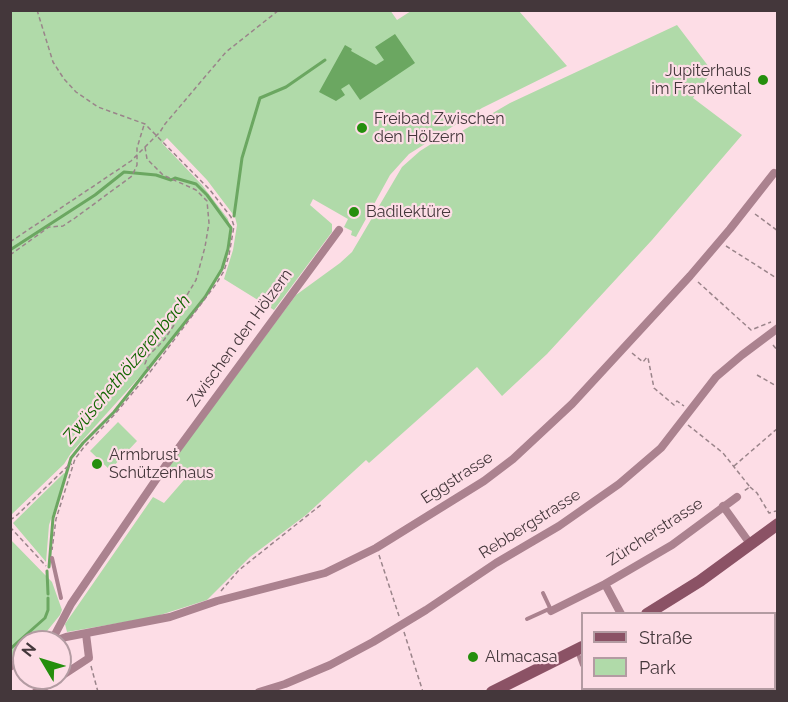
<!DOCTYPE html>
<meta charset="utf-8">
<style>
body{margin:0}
#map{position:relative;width:788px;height:702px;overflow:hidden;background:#fddde6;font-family:Raleway,sans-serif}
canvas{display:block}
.frame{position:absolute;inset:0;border:12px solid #44373b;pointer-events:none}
.legend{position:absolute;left:581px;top:612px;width:195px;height:78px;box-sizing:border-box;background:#fddde6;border:2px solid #b39ba2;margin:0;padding:8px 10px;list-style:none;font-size:18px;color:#44373b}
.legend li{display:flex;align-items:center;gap:12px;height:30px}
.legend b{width:30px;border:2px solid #b39ba2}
.north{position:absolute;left:12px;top:630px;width:60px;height:60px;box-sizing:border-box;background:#fddde6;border:2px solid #b39ba2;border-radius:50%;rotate:308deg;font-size:16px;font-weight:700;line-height:24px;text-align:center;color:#44373b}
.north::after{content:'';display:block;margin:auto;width:21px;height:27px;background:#258e0d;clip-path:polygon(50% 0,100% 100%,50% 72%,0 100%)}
</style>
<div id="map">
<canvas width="788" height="702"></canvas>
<div class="frame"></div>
<ul class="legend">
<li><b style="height:8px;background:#8b5265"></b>Straße</li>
<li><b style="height:16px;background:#b0daa9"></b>Park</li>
</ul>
<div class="north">N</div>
</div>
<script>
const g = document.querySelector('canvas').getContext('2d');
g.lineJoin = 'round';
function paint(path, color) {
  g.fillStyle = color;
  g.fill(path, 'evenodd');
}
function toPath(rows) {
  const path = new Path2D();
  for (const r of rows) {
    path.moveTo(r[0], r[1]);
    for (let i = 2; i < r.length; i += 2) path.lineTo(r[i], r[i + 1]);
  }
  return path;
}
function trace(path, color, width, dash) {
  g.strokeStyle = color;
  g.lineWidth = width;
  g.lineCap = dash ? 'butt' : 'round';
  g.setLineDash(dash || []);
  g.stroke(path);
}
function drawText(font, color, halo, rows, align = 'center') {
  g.font = font + ' Raleway,sans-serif';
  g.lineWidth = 4.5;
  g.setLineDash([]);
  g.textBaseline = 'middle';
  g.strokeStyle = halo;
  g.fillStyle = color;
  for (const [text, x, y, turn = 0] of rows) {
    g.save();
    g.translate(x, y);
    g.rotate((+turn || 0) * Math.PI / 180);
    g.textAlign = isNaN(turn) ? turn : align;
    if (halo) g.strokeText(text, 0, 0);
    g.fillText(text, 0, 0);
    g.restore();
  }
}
const green = toPath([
 [390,10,397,20,411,11,519,11,567,66,482,108,409,154,390,175,356,237,351,235,352,231,344,227,348,219,313,199,310,205,332,224,332,232,274,310,224,279,233,250,237,225,235,217,207,180,167,138,162,143,202,185,228,219,230,228,227,249,222,269,204,296,144,372,71,453,64,464,11,515,11,11],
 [677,25,712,71,693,98,742,135,652,240,547,354,502,396,477,367,369,463,366,460,306,515,250,557,207,600,154,617,67,632,65,624,153,497,164,503,184,480,184,477,168,467,296,295,340,263,352,252,402,167,420,151,447,134,450,138,510,103],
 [118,422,137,441,110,470,90,451],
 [64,473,66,474,49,525,46,562,13,523],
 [11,540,52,582,62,610,60,615,39,641,24,642,24,651,11,661]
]);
const water = toPath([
 [395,34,415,63,360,100,349,84,341,89,345,95,336,101,319,92,345,45,352,49,351,51,376,65,384,60,375,47]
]);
const stream = toPath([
 [234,216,242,158,260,98,286,87,325,60],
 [10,250,95,195,124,172,156,175,171,180,175,178,196,184,207,195,231,228,228,249,222,269,205,297,114,412,83,443,71,458,53,518,49,567],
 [47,571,48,594],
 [10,649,45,618,48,610,48,598]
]);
const path = toPath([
 [37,10,53,62,64,79,76,92,98,107,145,124,210,190,231,217,234,226,229,255,224,271,216,284,150,372,115,414,84,447,75,459,56,519,52,550],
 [145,147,147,159,163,175,196,190,207,201,209,223,205,247,196,280,184,300,174,325,164,340,148,356,145,364,150,371],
 [755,214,778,231],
 [10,242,131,161,160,132,165,124,226,52,279,10],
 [726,246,778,279],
 [10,255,49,227,63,226,75,218,132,176,137,165,137,148,144,125],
 [698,282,751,330,771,322],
 [257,313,266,308,270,310],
 [773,345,778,351],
 [632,353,643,362,647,357,648,358,654,388,674,405,677,401,684,406],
 [757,375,778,387],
 [688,425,723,453,750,487,744,491],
 [734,466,778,428],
 [750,487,757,493,769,513,776,511],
 [10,520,16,516,68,466,72,464],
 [10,527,46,566],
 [379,555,399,616],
 [221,591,239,570,322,504],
 [404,632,423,692],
 [91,666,98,692]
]);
const lane = toPath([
 [52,558,61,598],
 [543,593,551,610],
 [527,619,549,609],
 [577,651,582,665],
 [596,688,597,689]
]);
const street = toPath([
 [723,506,751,545],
 [605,584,621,614],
 [551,611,605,584,672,545,737,497],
 [774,639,778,636],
 [51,642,71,604,166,465,339,230],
 [52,642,66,637,170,617,217,601,325,573,376,548,484,481,513,459,572,404,690,276,730,229,774,173],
 [10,667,24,658],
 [60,677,89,658,86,634],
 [36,692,59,678],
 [259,692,285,684,330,665,373,642,426,610,496,563,559,526,619,484,661,448,716,377,742,355,778,328],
 [707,692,711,688]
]);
const secondary = toPath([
 [647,614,700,581,778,524],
 [492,692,582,647]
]);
const markers = [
 [763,80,6,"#258e0d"],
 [362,128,6,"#258e0d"],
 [354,212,6,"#258e0d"],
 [97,464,6,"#258e0d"],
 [473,657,6,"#258e0d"]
];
const poiNames = [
 ["Jupiterhaus",751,71,"right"],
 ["im Frankental",751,89,"right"],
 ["Freibad Zwischen",374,119],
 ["den Hölzern",374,137],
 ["Badilektüre",366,212],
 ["Armbrust",109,455],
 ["Schützenhaus",109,473],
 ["Almacasa",485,657]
];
const streetNames = [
 ["Zwischen den Hölzern",240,338,-54],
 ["Eggstrasse",457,478,-33],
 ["Rebbergstrasse",530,524,-32],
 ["Zürcherstrasse",655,532,-33]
];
const waterNames = [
 ["Zwüschethölzerenbach",127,369,-50]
];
paint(green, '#b0daa9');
paint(water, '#6ba761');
trace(stream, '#6ba761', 3);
trace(path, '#9a848a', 1.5, [4.5, 3]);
trace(lane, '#ab828f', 4);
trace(street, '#ab828f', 8);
trace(secondary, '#8b5265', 12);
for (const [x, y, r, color] of markers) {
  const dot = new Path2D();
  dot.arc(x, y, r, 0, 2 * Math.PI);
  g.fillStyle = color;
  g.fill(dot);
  trace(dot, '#fddde6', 2);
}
drawText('16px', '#44373b', '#fddde6', poiNames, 'left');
drawText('16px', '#44373b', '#fddde6', streetNames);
drawText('italic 18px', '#126600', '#fddde6', waterNames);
</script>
